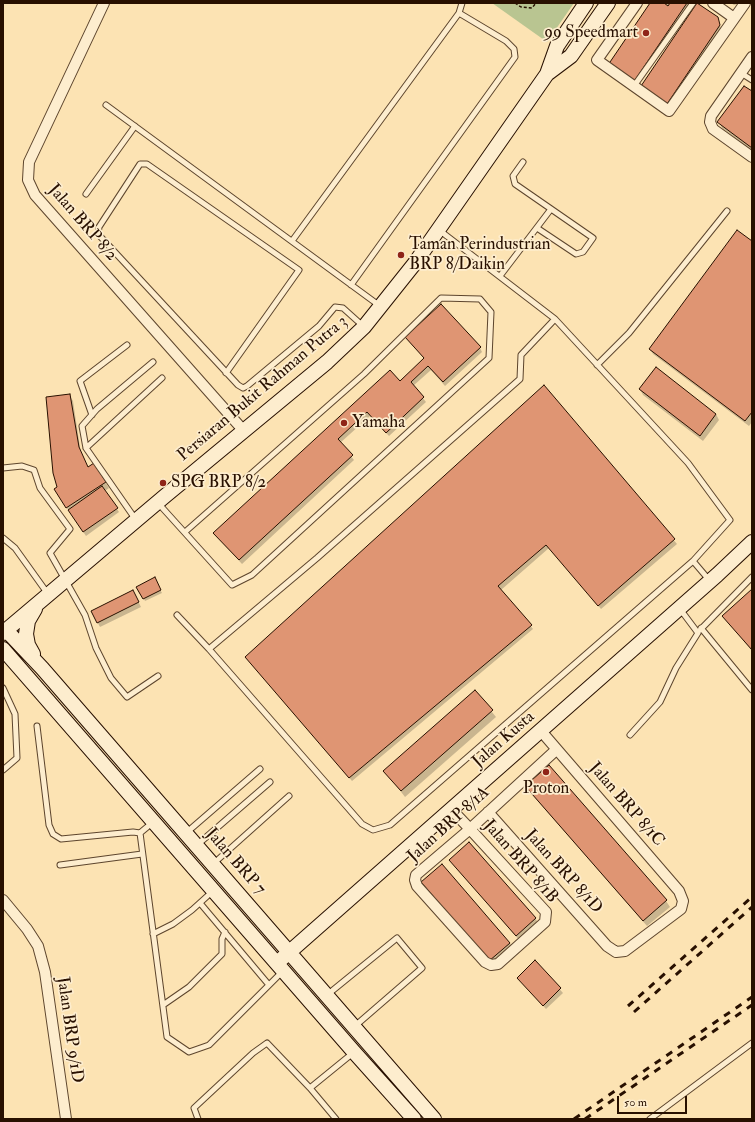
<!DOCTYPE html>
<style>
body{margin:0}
#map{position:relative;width:755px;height:1122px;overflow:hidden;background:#fce3b3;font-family:"IM FELL Double Pica",serif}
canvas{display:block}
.frame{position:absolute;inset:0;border:4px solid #281000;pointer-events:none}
.scale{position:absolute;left:617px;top:1096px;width:70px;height:18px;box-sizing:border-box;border:2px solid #281000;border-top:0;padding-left:5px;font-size:12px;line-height:14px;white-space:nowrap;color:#281000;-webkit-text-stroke:3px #fdedce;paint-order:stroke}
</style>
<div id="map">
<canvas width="755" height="1122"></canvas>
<div class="frame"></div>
<div class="scale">50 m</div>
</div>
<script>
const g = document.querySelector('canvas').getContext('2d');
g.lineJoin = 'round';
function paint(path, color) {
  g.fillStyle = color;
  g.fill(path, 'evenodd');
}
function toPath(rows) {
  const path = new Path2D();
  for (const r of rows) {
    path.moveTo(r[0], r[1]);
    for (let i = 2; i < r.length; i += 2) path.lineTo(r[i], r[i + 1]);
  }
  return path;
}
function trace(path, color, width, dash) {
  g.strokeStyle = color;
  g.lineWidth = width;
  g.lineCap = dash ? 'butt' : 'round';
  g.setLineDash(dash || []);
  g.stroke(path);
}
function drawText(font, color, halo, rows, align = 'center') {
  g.font = font + ' "IM FELL Double Pica",serif';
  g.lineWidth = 3.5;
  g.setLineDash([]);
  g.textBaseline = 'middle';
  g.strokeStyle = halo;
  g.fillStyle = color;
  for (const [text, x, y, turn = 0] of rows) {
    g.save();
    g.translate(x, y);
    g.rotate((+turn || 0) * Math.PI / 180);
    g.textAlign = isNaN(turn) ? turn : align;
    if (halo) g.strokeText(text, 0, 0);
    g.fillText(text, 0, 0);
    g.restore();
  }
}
const green = toPath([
 [492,3,574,3,547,42]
]);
const shadow = toPath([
 [652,3,692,3,636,86,612,70],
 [698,3,717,17,722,31,670,109,642,86],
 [731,3,742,3,734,5],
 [752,93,752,150,722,128,719,122],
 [752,243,752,422,749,426,653,354,650,349],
 [406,338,480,348,482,352,445,386,431,370,413,386,426,402,389,436,370,416,340,443,354,460,242,564,217,537,425,359],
 [544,387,677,544,601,609,549,548,501,590,533,629,352,781,249,661],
 [640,389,716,414,719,420,703,441,643,395],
 [70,396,73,401,81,454,88,468,105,482,109,488,105,491,119,512,86,536,58,495],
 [154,579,162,593,145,601,138,587],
 [752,591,752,651,723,616],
 [135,595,141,607,100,627,92,612],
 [475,691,496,717,405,797,385,771],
 [549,766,666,901,670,907,647,926,530,792,526,786],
 [450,860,535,918,539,924,520,941],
 [423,883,510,943,513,949,493,966],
 [535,962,563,993,546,1009,518,978]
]);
const building = toPath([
 [650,3,664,3,668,6,670,3,687,3,633,83,608,65,650,3],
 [697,3,718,17,720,25,667,104,641,86,697,3],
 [744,86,752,91,752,148,717,122,744,86],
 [737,230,752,241,752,412,745,421,649,349,737,230],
 [441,304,481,347,443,382,428,366,411,382,424,397,386,433,367,412,338,439,353,455,239,560,213,533,390,370,400,381,424,358,405,337,441,304],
 [656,367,716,414,700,436,639,389,656,367],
 [544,385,675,539,598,606,546,545,498,586,532,625,349,778,245,657,544,385],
 [70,394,79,447,88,467,94,463,106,482,66,508,54,489,57,487,53,473,46,397,70,394],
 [102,486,118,508,83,532,68,510,102,486],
 [155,577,161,590,143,599,136,587,155,577],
 [752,589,752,650,722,616,752,589],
 [133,590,139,602,97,623,91,611,133,590],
 [475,690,493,710,401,791,383,771,475,690],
 [549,765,667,900,643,921,525,786,549,765],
 [469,842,536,918,516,936,449,860,469,842],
 [442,864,510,943,489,961,421,882,442,864],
 [535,960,561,988,543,1006,517,978,535,960]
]);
const path = toPath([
 [515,3,521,7,532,8,536,3]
]);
const lane = toPath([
 [741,73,752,80],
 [634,86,693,3],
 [106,105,380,306],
 [523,162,513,176,515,184,593,238,583,252,576,254,537,228],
 [86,194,135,126],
 [439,230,555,319,688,463,730,520,693,561,710,581],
 [292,241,459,13],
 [500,276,551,209],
 [351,285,515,57,514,49,506,41,459,13,462,3],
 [597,365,629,333,727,211],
 [226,373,299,270,147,164,140,164,99,227,98,234,238,385,243,388,247,386,319,326,335,307,343,308,363,326],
 [92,415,80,381,127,345],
 [86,448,162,378],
 [3,468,22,466,34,470,40,488,70,529,50,553,85,615,96,648,111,678,127,697,158,676],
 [158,503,232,585,252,575,489,358,491,312,480,299,441,298,364,374,185,532],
 [136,520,86,448,82,426,97,409,153,362],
 [3,538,15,548,48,594],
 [177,615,209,649,362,824,373,830,390,825,693,561],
 [701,628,752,690],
 [700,630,752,577],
 [209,649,317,558,520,379,521,355,555,319],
 [3,688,15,714,17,758,3,770],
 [37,726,49,825,53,834,61,839,133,832,140,833],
 [630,735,660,702,676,668,698,633,680,609],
 [152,823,140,833,167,1037,189,1052,209,1045,283,971],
 [186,833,260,769],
 [197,845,270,782],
 [213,864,289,796],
 [60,865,142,854],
 [200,903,269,985],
 [153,934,173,924,192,910,213,891],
 [327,995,397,938,422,968,355,1026],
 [163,1005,189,987,222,954,222,939,225,932],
 [310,1088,336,1119],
 [198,1119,194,1108,253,1053,267,1043,310,1088,353,1053],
 [650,1119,752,1043]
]);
const street = toPath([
 [104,3,29,162,28,180,35,195,243,430],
 [637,3,597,60,669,111,745,3],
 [713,3,734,18],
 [752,57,711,116,710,122,713,129,752,157],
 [451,809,470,829,546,912,545,922,498,964,491,965,485,962,417,886,415,880,416,875,470,829,556,750],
 [488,812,607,946,616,952,625,951,681,909,683,901,679,891,541,731],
 [3,900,27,929,38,946,45,972,66,1119]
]);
const secondary = toPath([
 [547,74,571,56,608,3],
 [6,630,42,668,434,1119],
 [3,633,165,496,327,362,364,327,415,263,547,74,557,46,586,3],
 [3,649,354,1052,414,1119],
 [33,654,28,645,26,634,28,621,35,609],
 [277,963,717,575,752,542]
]);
const rail = toPath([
 [628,1006,752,897],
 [634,1012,752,907],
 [574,1119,752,997],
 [585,1119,752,1005]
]);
const markers = [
 [646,33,4,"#8f2418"],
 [401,255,4,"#8f2418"],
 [344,423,4,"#8f2418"],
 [163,483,4,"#8f2418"],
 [546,772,4,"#8f2418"]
];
const poiNames = [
 ["99 Speedmart",638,33,"right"],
 ["Taman Perindustrian",409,245],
 ["BRP 8/Daikin",409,265],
 ["Yamaha",352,423],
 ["SPG BRP 8/2",171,483],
 ["Proton",546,789,"center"]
];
const streetNames = [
 ["Jalan BRP 8/2",82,223,49],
 ["Persiaran Bukit Rahman Putra 3",263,389,-40],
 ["Jalan Kusta",504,740,-41],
 ["Jalan BRP 8/1C",626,805,49],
 ["Jalan BRP 8/1A",449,825,-42],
 ["Jalan BRP 7",235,862,49],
 ["Jalan BRP 8/1B",520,862,49],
 ["Jalan BRP 8/1D",563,872,48],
 ["Jalan BRP 9/1D",69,1030,82]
];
paint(green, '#b9c591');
paint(shadow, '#0003');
paint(building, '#df9573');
trace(building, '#281000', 1);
trace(lane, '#5d452d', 7);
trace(street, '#5d452d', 12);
trace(secondary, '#281000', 16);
trace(path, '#281000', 1.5, [3, 2]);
trace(lane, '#fdedce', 5);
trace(street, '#fdedce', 10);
trace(secondary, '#fdedce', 14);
trace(rail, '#281000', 3, [7, 7]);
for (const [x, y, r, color] of markers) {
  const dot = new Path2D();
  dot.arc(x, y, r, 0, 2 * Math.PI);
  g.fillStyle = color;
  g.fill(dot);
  trace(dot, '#fdedce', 1.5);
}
drawText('17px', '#281000', '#fdedce', poiNames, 'left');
drawText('17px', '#281000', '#fdedce', streetNames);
</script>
